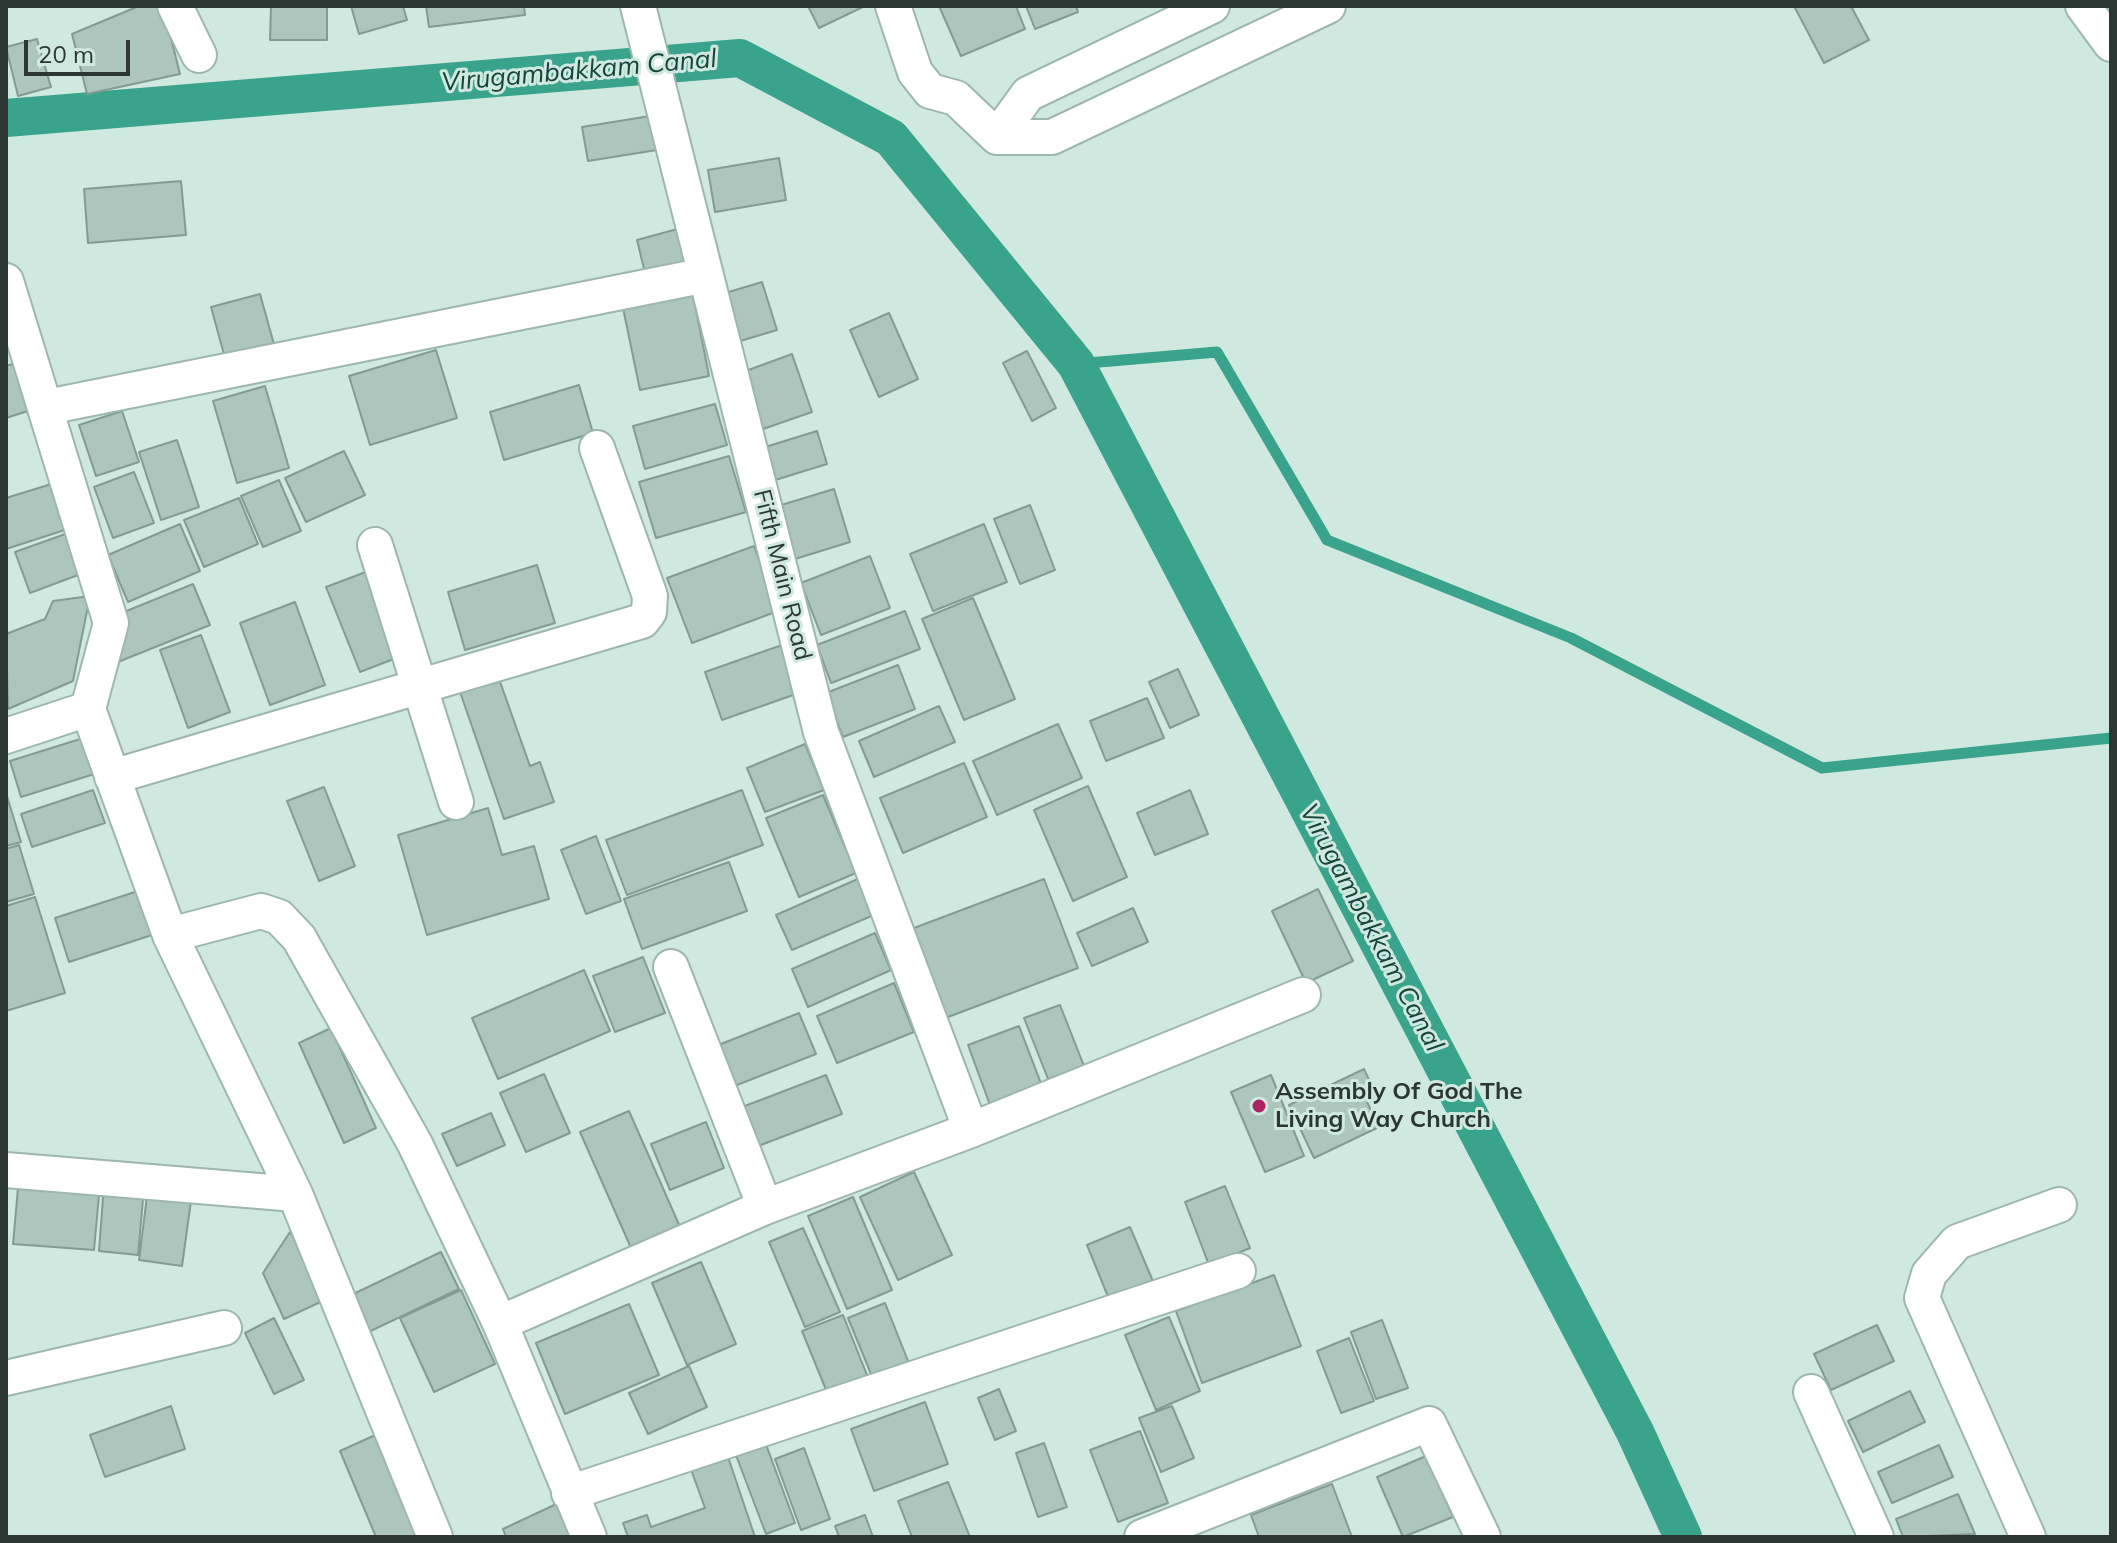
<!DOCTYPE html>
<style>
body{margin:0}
#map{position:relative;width:2117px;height:1543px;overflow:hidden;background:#cfe9e1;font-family:Mulish,sans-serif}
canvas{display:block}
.frame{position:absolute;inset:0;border:8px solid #2c3733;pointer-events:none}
.scale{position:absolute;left:24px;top:40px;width:106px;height:36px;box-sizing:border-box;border:4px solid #2c3733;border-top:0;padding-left:10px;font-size:24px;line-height:28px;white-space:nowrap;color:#2c3733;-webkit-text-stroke:6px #cfe9e1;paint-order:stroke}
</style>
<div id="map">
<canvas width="2117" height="1543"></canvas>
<div class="frame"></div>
<div class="scale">20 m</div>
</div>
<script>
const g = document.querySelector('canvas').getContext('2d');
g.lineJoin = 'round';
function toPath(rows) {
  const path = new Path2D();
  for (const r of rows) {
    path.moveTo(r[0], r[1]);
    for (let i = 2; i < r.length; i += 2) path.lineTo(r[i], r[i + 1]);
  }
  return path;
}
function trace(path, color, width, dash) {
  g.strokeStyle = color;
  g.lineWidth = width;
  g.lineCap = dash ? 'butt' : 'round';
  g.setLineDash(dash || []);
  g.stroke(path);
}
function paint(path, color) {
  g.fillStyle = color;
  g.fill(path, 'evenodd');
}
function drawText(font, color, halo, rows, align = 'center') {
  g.font = font + ' Mulish,sans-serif';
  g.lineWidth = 6;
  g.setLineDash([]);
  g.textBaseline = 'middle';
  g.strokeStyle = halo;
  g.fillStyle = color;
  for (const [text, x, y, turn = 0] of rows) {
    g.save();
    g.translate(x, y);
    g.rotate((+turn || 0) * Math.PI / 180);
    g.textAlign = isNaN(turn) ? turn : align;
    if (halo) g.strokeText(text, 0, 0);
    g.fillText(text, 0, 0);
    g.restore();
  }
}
const stream = toPath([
 [1076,364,1217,352,1327,540,1571,638,1822,768,2111,738]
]);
const canal = toPath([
 [6,118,740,58,891,138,1076,364,1635,1432,1683,1537]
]);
const building = toPath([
 [139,6,163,6,180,74,87,94,72,34,139,6],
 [271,6,327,6,327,40,270,40,271,6],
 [351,6,403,6,407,20,359,34,351,6],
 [426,6,524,6,525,15,429,27,426,6],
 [808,6,865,6,819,28,808,6],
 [939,6,1016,6,1025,29,961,56,939,6],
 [1026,6,1076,6,1078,12,1035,29,1026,6],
 [1794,6,1851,6,1869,40,1824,63,1794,6],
 [37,39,51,87,18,96,6,47,37,39],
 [650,116,657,150,588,161,582,127,650,116],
 [779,158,786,200,715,212,708,170,779,158],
 [181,181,186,235,88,243,84,189,181,181],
 [681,228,690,262,645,273,637,240,681,228],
 [762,282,777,330,737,342,722,294,762,282],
 [260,294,277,355,228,369,211,307,260,294],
 [693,294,709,376,640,390,623,308,693,294],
 [889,313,918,379,879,397,850,330,889,313],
 [436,350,457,418,370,445,349,376,436,350],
 [1027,351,1056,408,1032,421,1003,363,1027,351],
 [792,354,812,412,763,429,743,372,792,354],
 [16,363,31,410,6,418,6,366,16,363],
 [579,385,593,433,504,460,490,412,579,385],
 [265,386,289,468,237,483,213,401,265,386],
 [715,404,727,445,645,469,633,426,715,404],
 [122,411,139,462,96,476,79,425,122,411],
 [817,431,827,464,772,481,762,448,817,431],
 [177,440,199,507,161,520,139,452,177,440],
 [344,451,365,495,306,522,285,478,344,451],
 [729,456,746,512,656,538,639,482,729,456],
 [134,472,154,523,113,538,94,487,134,472],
 [279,480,301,531,263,547,241,496,279,480],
 [58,482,74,527,6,549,6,498,58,482],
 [834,489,850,542,795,559,778,506,834,489],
 [239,498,258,544,204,567,184,520,239,498],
 [1030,505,1055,570,1020,584,994,519,1030,505],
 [180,524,200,571,128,602,108,555,180,524],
 [984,524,1007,582,933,611,910,554,984,524],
 [71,532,86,572,30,593,15,552,71,532],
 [754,546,778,611,692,643,667,578,754,546],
 [870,556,890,608,821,635,801,583,870,556],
 [537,565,555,623,465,650,448,592,537,565],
 [371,570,404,655,360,672,326,587,371,570],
 [193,584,210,625,108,666,124,612,193,584],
 [90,596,73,681,8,709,6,634,45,619,53,601,90,596],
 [973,598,1015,699,964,720,922,619,973,598],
 [295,602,325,685,270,705,240,623,295,602],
 [905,611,920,649,831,683,817,645,905,611],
 [201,635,230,712,188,728,160,650,201,635],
 [782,645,799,693,722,720,705,672,782,645],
 [898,665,915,709,843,737,826,693,898,665],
 [1178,669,1199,715,1170,728,1149,682,1178,669],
 [498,676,530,766,540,762,554,802,504,819,459,689,498,676],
 [1147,698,1164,738,1106,761,1090,721,1147,698],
 [939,706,955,742,874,777,859,741,939,706],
 [1058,724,1082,778,997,815,973,761,1058,724],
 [93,735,104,771,21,797,10,761,93,735],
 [805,744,824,790,765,812,747,768,805,744],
 [964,763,987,817,903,853,880,798,964,763],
 [1088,786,1127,877,1073,901,1034,810,1088,786],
 [324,787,355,866,319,881,287,801,324,787],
 [93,790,105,823,32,847,21,814,93,790],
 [742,790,763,845,627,895,606,840,742,790],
 [1190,790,1208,834,1155,855,1137,813,1190,790],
 [6,793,21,842,6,846,6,793],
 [823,795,856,873,799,897,766,818,823,795],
 [488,808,502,855,534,846,549,899,427,935,398,835,488,808],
 [596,836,621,901,586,914,561,850,596,836],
 [19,845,34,894,6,902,6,849,19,845],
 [729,862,747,911,642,949,624,899,729,862],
 [860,878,876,914,792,950,776,915,860,878],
 [1044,879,1078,968,940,1020,906,931,1044,879],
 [1318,889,1353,961,1306,983,1272,911,1318,889],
 [138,891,152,935,69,962,55,918,138,891],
 [35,897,65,993,6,1011,6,906,35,897],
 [1133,908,1148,942,1092,966,1077,933,1133,908],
 [875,933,891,970,808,1007,792,969,875,933],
 [643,957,665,1013,615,1032,593,976,643,957],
 [584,970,610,1031,498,1079,472,1018,584,970],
 [894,983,914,1032,837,1063,817,1016,894,983],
 [1060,1005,1084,1066,1048,1079,1024,1018,1060,1005],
 [799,1013,816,1054,732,1087,716,1046,799,1013],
 [1019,1026,1042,1086,990,1105,968,1045,1019,1026],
 [331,1028,376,1128,344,1143,299,1043,331,1028],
 [1364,1069,1377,1097,1367,1102,1379,1127,1314,1158,1289,1105,1364,1069],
 [544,1074,570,1133,526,1152,500,1093,544,1074],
 [826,1075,842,1114,753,1148,737,1109,826,1075],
 [1271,1075,1304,1156,1265,1172,1231,1092,1271,1075],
 [629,1111,684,1236,635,1257,580,1132,629,1111],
 [491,1113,505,1145,457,1166,442,1134,491,1113],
 [706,1122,724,1168,670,1190,651,1144,706,1122],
 [914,1172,952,1255,898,1280,860,1197,914,1172],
 [19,1177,100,1184,94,1250,13,1244,19,1177],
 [104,1184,144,1188,138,1255,99,1251,104,1184],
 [1225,1186,1250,1248,1209,1265,1185,1202,1225,1186],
 [148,1188,192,1194,182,1266,139,1260,148,1188],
 [853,1197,892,1290,847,1309,808,1216,853,1197],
 [1130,1227,1155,1286,1111,1304,1087,1245,1130,1227],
 [803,1228,840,1312,805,1327,769,1242,803,1228],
 [290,1232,329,1298,284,1319,263,1273,290,1232],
 [441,1252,459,1289,360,1336,343,1299,441,1252],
 [701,1262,736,1344,687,1365,652,1283,701,1262],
 [1274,1275,1301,1346,1202,1383,1176,1311,1274,1275],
 [461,1290,495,1364,434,1392,400,1318,461,1290],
 [885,1303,912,1371,876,1386,848,1318,885,1303],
 [629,1304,659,1375,565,1414,536,1343,629,1304],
 [843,1315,871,1385,831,1402,802,1331,843,1315],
 [1169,1317,1200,1391,1156,1410,1125,1335,1169,1317],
 [274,1318,304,1380,274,1394,245,1333,274,1318],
 [1382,1320,1408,1388,1376,1399,1351,1332,1382,1320],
 [1877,1325,1894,1361,1831,1390,1814,1354,1877,1325],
 [1349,1338,1374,1401,1341,1413,1317,1351,1349,1338],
 [689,1366,707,1407,648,1434,629,1393,689,1366],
 [999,1389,1016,1431,995,1440,978,1398,999,1389],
 [1910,1391,1925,1422,1863,1452,1848,1421,1910,1391],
 [925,1402,948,1464,874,1491,851,1429,925,1402],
 [171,1406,185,1449,105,1477,90,1435,171,1406],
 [1172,1406,1194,1458,1161,1472,1139,1418,1172,1406],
 [384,1431,429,1537,376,1537,340,1451,384,1431],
 [1140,1431,1168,1503,1118,1522,1090,1450,1140,1431],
 [764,1439,795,1523,766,1534,734,1450,764,1439],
 [1044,1443,1067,1507,1038,1517,1016,1453,1044,1443],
 [1939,1445,1953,1477,1892,1503,1878,1472,1939,1445],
 [804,1448,830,1519,801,1530,775,1459,804,1448],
 [726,1451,755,1537,628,1537,623,1523,647,1515,651,1527,705,1508,689,1464,726,1451],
 [1426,1456,1453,1517,1403,1537,1377,1477,1426,1456],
 [948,1482,970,1537,912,1537,898,1501,948,1482],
 [1332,1484,1352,1537,1259,1537,1251,1515,1332,1484],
 [1958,1494,1975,1534,1903,1537,1896,1519,1958,1494],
 [567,1499,585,1537,506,1537,503,1529,567,1499],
 [865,1515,873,1537,839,1537,835,1526,865,1515]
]);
const minor = toPath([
 [175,6,199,55],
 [638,6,821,732,971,1130],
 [893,6,915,72,930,91,956,98,997,137,1052,137,1328,6],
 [2083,6,2111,44],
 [997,137,1028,94,1212,6],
 [6,281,111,623,88,709,170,935,295,1194,435,1537],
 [47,407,706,275],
 [375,545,456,802],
 [6,736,88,709],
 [112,777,642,621,649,612,650,596,597,448],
 [170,935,261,911,279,917,299,938,415,1144,500,1323,589,1537],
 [671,967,765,1207],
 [6,1170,295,1194],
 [500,1323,765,1207,971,1130,1303,995],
 [6,1378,224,1328],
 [1811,1392,1876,1537],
 [569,1493,1238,1271],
 [1142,1537,1429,1424,1483,1537],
 [2028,1537,1922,1298,1929,1274,1957,1242,2059,1205]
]);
const markers = [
 [1259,1106,8,"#ac2262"]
];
const streetNames = [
 ["Fifth Main Road",782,575,76]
];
const poiNames = [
 ["Assembly Of God The",1275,1092],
 ["Living Way Church",1275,1120]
];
const waterNames = [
 ["Virugambakkam Canal",579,71,-5],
 ["Virugambakkam Canal",1371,928,62]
];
trace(stream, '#3aa38b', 11);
trace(canal, '#3aa38b', 38);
paint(building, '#acc5bd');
trace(building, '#839b94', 2);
trace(minor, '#9db6ae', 38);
trace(minor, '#fff', 34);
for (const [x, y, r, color] of markers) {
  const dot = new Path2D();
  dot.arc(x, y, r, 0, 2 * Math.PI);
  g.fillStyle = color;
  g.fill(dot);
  trace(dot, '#cfe9e1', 3);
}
drawText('24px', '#2c3733', '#cfe9e1', streetNames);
drawText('bold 24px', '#2c3733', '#cfe9e1', poiNames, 'left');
drawText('italic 26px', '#18453a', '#cfe9e1', waterNames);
</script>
